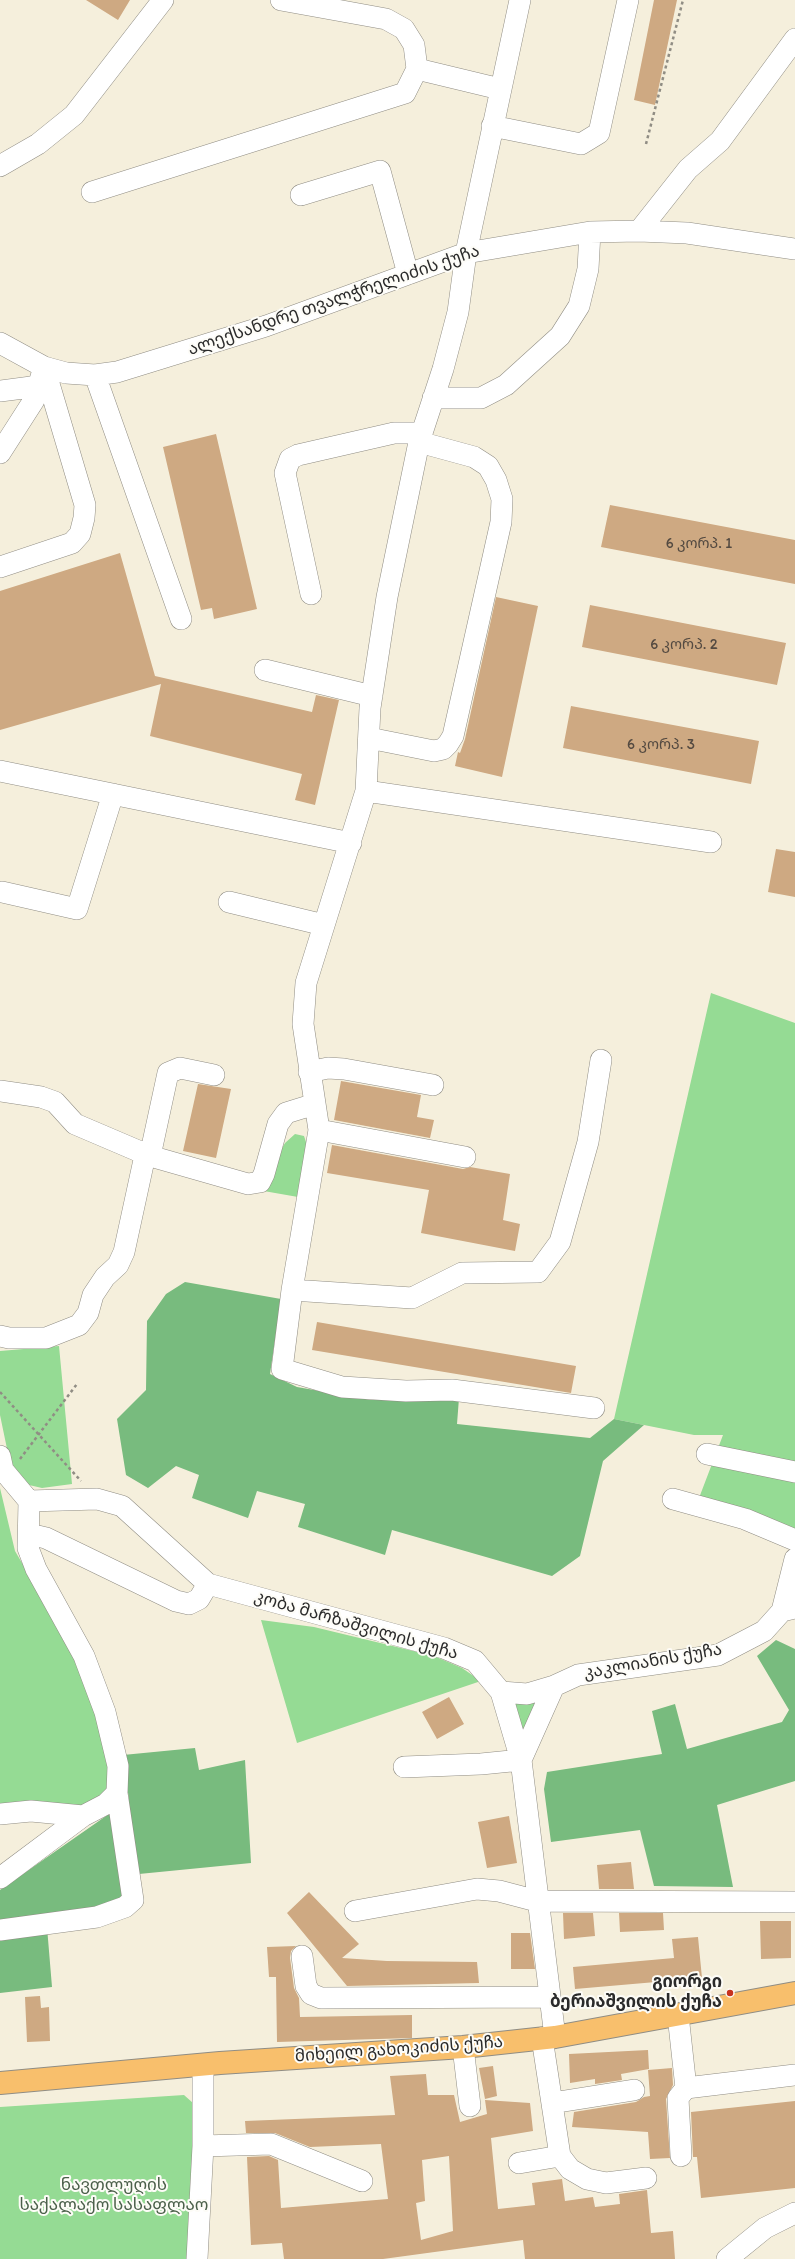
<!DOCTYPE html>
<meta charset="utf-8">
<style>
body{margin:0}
canvas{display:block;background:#f5efdc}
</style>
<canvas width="795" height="2259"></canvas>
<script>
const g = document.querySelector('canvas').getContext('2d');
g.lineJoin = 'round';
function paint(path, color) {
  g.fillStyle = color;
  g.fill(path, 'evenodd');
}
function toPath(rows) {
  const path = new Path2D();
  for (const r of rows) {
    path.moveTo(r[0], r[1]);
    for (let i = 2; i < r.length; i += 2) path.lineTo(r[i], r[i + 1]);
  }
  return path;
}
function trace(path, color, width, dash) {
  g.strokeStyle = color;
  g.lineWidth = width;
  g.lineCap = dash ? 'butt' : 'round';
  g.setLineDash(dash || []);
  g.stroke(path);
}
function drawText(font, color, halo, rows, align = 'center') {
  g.font = font + ' Itim,"Noto Sans Georgian",sans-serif';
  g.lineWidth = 4;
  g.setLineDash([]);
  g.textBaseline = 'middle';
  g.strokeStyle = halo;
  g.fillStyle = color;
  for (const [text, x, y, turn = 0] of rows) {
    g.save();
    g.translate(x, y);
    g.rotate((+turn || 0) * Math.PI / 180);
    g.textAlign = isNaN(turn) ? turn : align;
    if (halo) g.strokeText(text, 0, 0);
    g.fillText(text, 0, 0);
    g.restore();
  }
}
const green = toPath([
 [711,993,795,1023,795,1531,699,1498,723,1435,694,1435,614,1419],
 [295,1134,304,1136,308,1148,298,1197,258,1190,285,1143],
 [59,1346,72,1484,42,1488,29,1485,11,1468,0,1415,0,1351],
 [0,1488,15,1551,76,1655,99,1713,110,1769,108,1791,88,1806,0,1803],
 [261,1620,314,1627,434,1656,462,1668,481,1681,297,1743],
 [512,1700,539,1702,523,1739],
 [184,2095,193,2103,196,2118,190,2259,0,2259,0,2107]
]);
const forest = toPath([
 [185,1282,281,1299,270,1374,297,1387,371,1400,459,1398,457,1424,590,1438,614,1419,644,1425,603,1461,580,1556,552,1576,392,1530,385,1555,298,1527,305,1504,257,1491,248,1518,192,1498,199,1475,176,1466,148,1488,126,1475,117,1419,146,1390,147,1321,166,1294],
 [776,1640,795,1649,795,1781,717,1805,733,1887,654,1886,640,1830,551,1842,544,1789,547,1772,662,1754,652,1711,675,1704,687,1749,782,1722,789,1710,757,1656],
 [195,1748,199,1770,245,1760,251,1863,139,1874,140,1909,46,1915,52,1987,0,1993,0,1890,129,1800,123,1755]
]);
const building = toPath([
 [86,0,130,0,118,20],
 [654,0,677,0,655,105,634,100],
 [216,434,257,609,214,619,212,608,201,610,163,447],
 [610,505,795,540,795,584,601,547],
 [120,553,155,676,312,712,316,695,339,700,315,805,295,800,302,774,150,736,161,684,0,730,0,591],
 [496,597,538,606,502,777,455,766,458,752,460,753,465,739],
 [590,605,786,643,777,685,582,647],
 [571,706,759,741,751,784,563,748],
 [776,849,795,852,795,897,768,892],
 [341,1081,421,1095,417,1117,434,1120,430,1138,334,1120],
 [198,1084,231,1089,216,1158,183,1151],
 [332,1145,463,1169,470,1167,510,1174,503,1220,520,1224,515,1251,421,1233,429,1190,327,1173],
 [317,1322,576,1366,571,1393,312,1350],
 [449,1697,464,1724,437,1739,422,1712],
 [509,1816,517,1863,487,1868,478,1822],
 [631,1862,634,1889,599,1889,597,1865],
 [309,1892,359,1944,342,1958,387,1961,477,1962,479,1983,347,1986,287,1913],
 [563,1913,593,1913,595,1936,564,1939],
 [619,1913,663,1913,664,1930,620,1932],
 [760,1921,791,1921,791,1958,761,1959],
 [511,1933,530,1933,535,1969,511,1969],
 [698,1937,702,1978,575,1989,573,1967,674,1958,672,1939],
 [296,1946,291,1951,290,1958,294,1988,299,1998,300,2017,412,2015,412,2038,277,2042,276,1977,269,1977,267,1947],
 [40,1996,41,2008,49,2007,50,2041,27,2042,25,1997],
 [648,2050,649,2069,621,2074,622,2080,595,2084,595,2079,570,2083,569,2054],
 [493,2066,497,2096,485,2099,479,2068],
 [672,2068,673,2085,666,2099,670,2158,650,2159,648,2132,572,2127,574,2112,636,2102,644,2097,650,2096,648,2070],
 [426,2074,428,2095,454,2095,460,2122,487,2114,485,2100,530,2103,533,2131,491,2138,498,2209,535,2205,532,2183,562,2179,565,2201,593,2197,595,2207,620,2204,619,2194,647,2190,651,2233,673,2231,675,2259,525,2259,523,2240,383,2259,284,2259,282,2243,251,2245,247,2157,269,2156,278,2160,281,2208,388,2199,381,2144,310,2147,275,2133,246,2133,245,2121,395,2115,390,2076],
 [449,2156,453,2231,421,2240,416,2203,425,2201,422,2160],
 [795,2101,795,2188,701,2198,697,2157,693,2157,691,2112]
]);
const path = toPath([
 [646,144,683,0],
 [0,1392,81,1481],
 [20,1459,77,1384]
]);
const minor = toPath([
 [281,0,386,19,404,29,414,45,417,69,500,89],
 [520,0,466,253,458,312,443,369,419,442,387,597,370,708,366,791,306,983,303,1024,319,1130,292,1290,282,1369,342,1387,406,1391,452,1390,594,1408],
 [492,126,581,144,599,133,628,0],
 [0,166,38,144,74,115,163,0],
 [92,192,405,93,417,69],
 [301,195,380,171,408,274],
 [639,231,688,169,720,141,795,39],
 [0,343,44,367,66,373,95,375,117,372,266,326,466,253,590,232,639,231,687,233,795,249],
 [95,375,181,619],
 [0,391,39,386],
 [433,398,481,398,506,385,560,336,579,306,588,269,590,232],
 [0,453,34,400,44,367],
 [0,567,72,543,80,534,84,518,85,505,44,367],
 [311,594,285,473,290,459,298,455,394,433,422,433],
 [265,670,372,696],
 [369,738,434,751,443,749,448,744,453,736,501,522,502,499,496,480,488,466,474,457,419,442],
 [0,771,351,843],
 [366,791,711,842],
 [2,892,77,909,113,794],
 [229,902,324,925],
 [309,1072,328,1068,344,1069,433,1085],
 [0,1091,41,1097,55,1102,75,1124,150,1156,168,1073,180,1068,214,1075],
 [319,1130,465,1157],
 [292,1290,412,1298,462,1273,538,1272,560,1242,588,1142,601,1060],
 [0,1336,9,1338,46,1338,79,1325,88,1313,93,1295,105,1277,118,1265,124,1252,144,1160,150,1156,248,1184,260,1182,264,1174,278,1124,286,1113,315,1104],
 [707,1454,795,1472],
 [0,1456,3,1470,29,1501,97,1499,122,1506,208,1584,444,1648,475,1661,501,1692,521,1760,555,2037],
 [673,1499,745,1519,795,1540],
 [29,1534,46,1538,176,1601,189,1604,199,1599,208,1584],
 [782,1611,795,1559],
 [501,1692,527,1694,554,1686,578,1675,718,1655,764,1631,782,1611,795,1608],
 [404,1767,481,1764,521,1760,554,1686],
 [0,1814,31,1811,83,1816],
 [0,1878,83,1816,106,1804,117,1793],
 [355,1911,477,1889,499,1891,537,1901,795,1902],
 [0,1930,97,1917,125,1907,133,1900,117,1793,118,1766,105,1712,84,1656,36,1569,28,1548,29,1501],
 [302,1956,306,1986,311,1994,321,1998,550,1997],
 [678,2015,686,2088],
 [542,2038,560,2156,570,2169,587,2179,606,2183,646,2178],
 [463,2047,470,2106],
 [552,2103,634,2090],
 [203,2146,271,2144,362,2181],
 [681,2156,678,2098,686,2088,795,2075],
 [519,2163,560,2156],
 [197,2259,203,2146,203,2065],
 [727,2259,765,2228,795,2213]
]);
const major = toPath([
 [0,2083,220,2063,463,2047,555,2037,795,1993]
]);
const markers = [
 [730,1993,4,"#c8321e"]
];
const numberNames = [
 ["6 კორპ. 1",699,544],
 ["6 კორპ. 2",684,645],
 ["6 კორპ. 3",661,745]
];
const streetNames = [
 ["ალექსანდრე თვალჭრელიძის ქუჩა",334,301,-19],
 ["კობა მარზაშვილის ქუჩა",356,1626,16],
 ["კაკლიანის ქუჩა",653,1662,-10],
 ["მიხეილ გახოკიძის ქუჩა",399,2050,-4]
];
const poiNames = [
 ["გიორგი",722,1983],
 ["ბერიაშვილის ქუჩა",722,2003]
];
const parkNames = [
 ["ნავთლუღის",114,2186],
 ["საქალაქო სასაფლაო",114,2206]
];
paint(green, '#95db94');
paint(forest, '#78bb7e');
paint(building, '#cea982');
trace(minor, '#908d84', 22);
trace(major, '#908d84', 24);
trace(path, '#908d84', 2.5, [3, 3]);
trace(minor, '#fff', 21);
trace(major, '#f8bf6c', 22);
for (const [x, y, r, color] of markers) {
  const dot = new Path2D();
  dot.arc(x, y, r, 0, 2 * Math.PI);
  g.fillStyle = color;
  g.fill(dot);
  trace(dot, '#fdfcf7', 1.5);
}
drawText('15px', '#544a41', null, numberNames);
drawText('17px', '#2b2b2b', '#fdfcf7', streetNames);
drawText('bold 17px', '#2b2b2b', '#fdfcf7', poiNames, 'right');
drawText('17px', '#4b604a', '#fdfcf7', parkNames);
</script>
